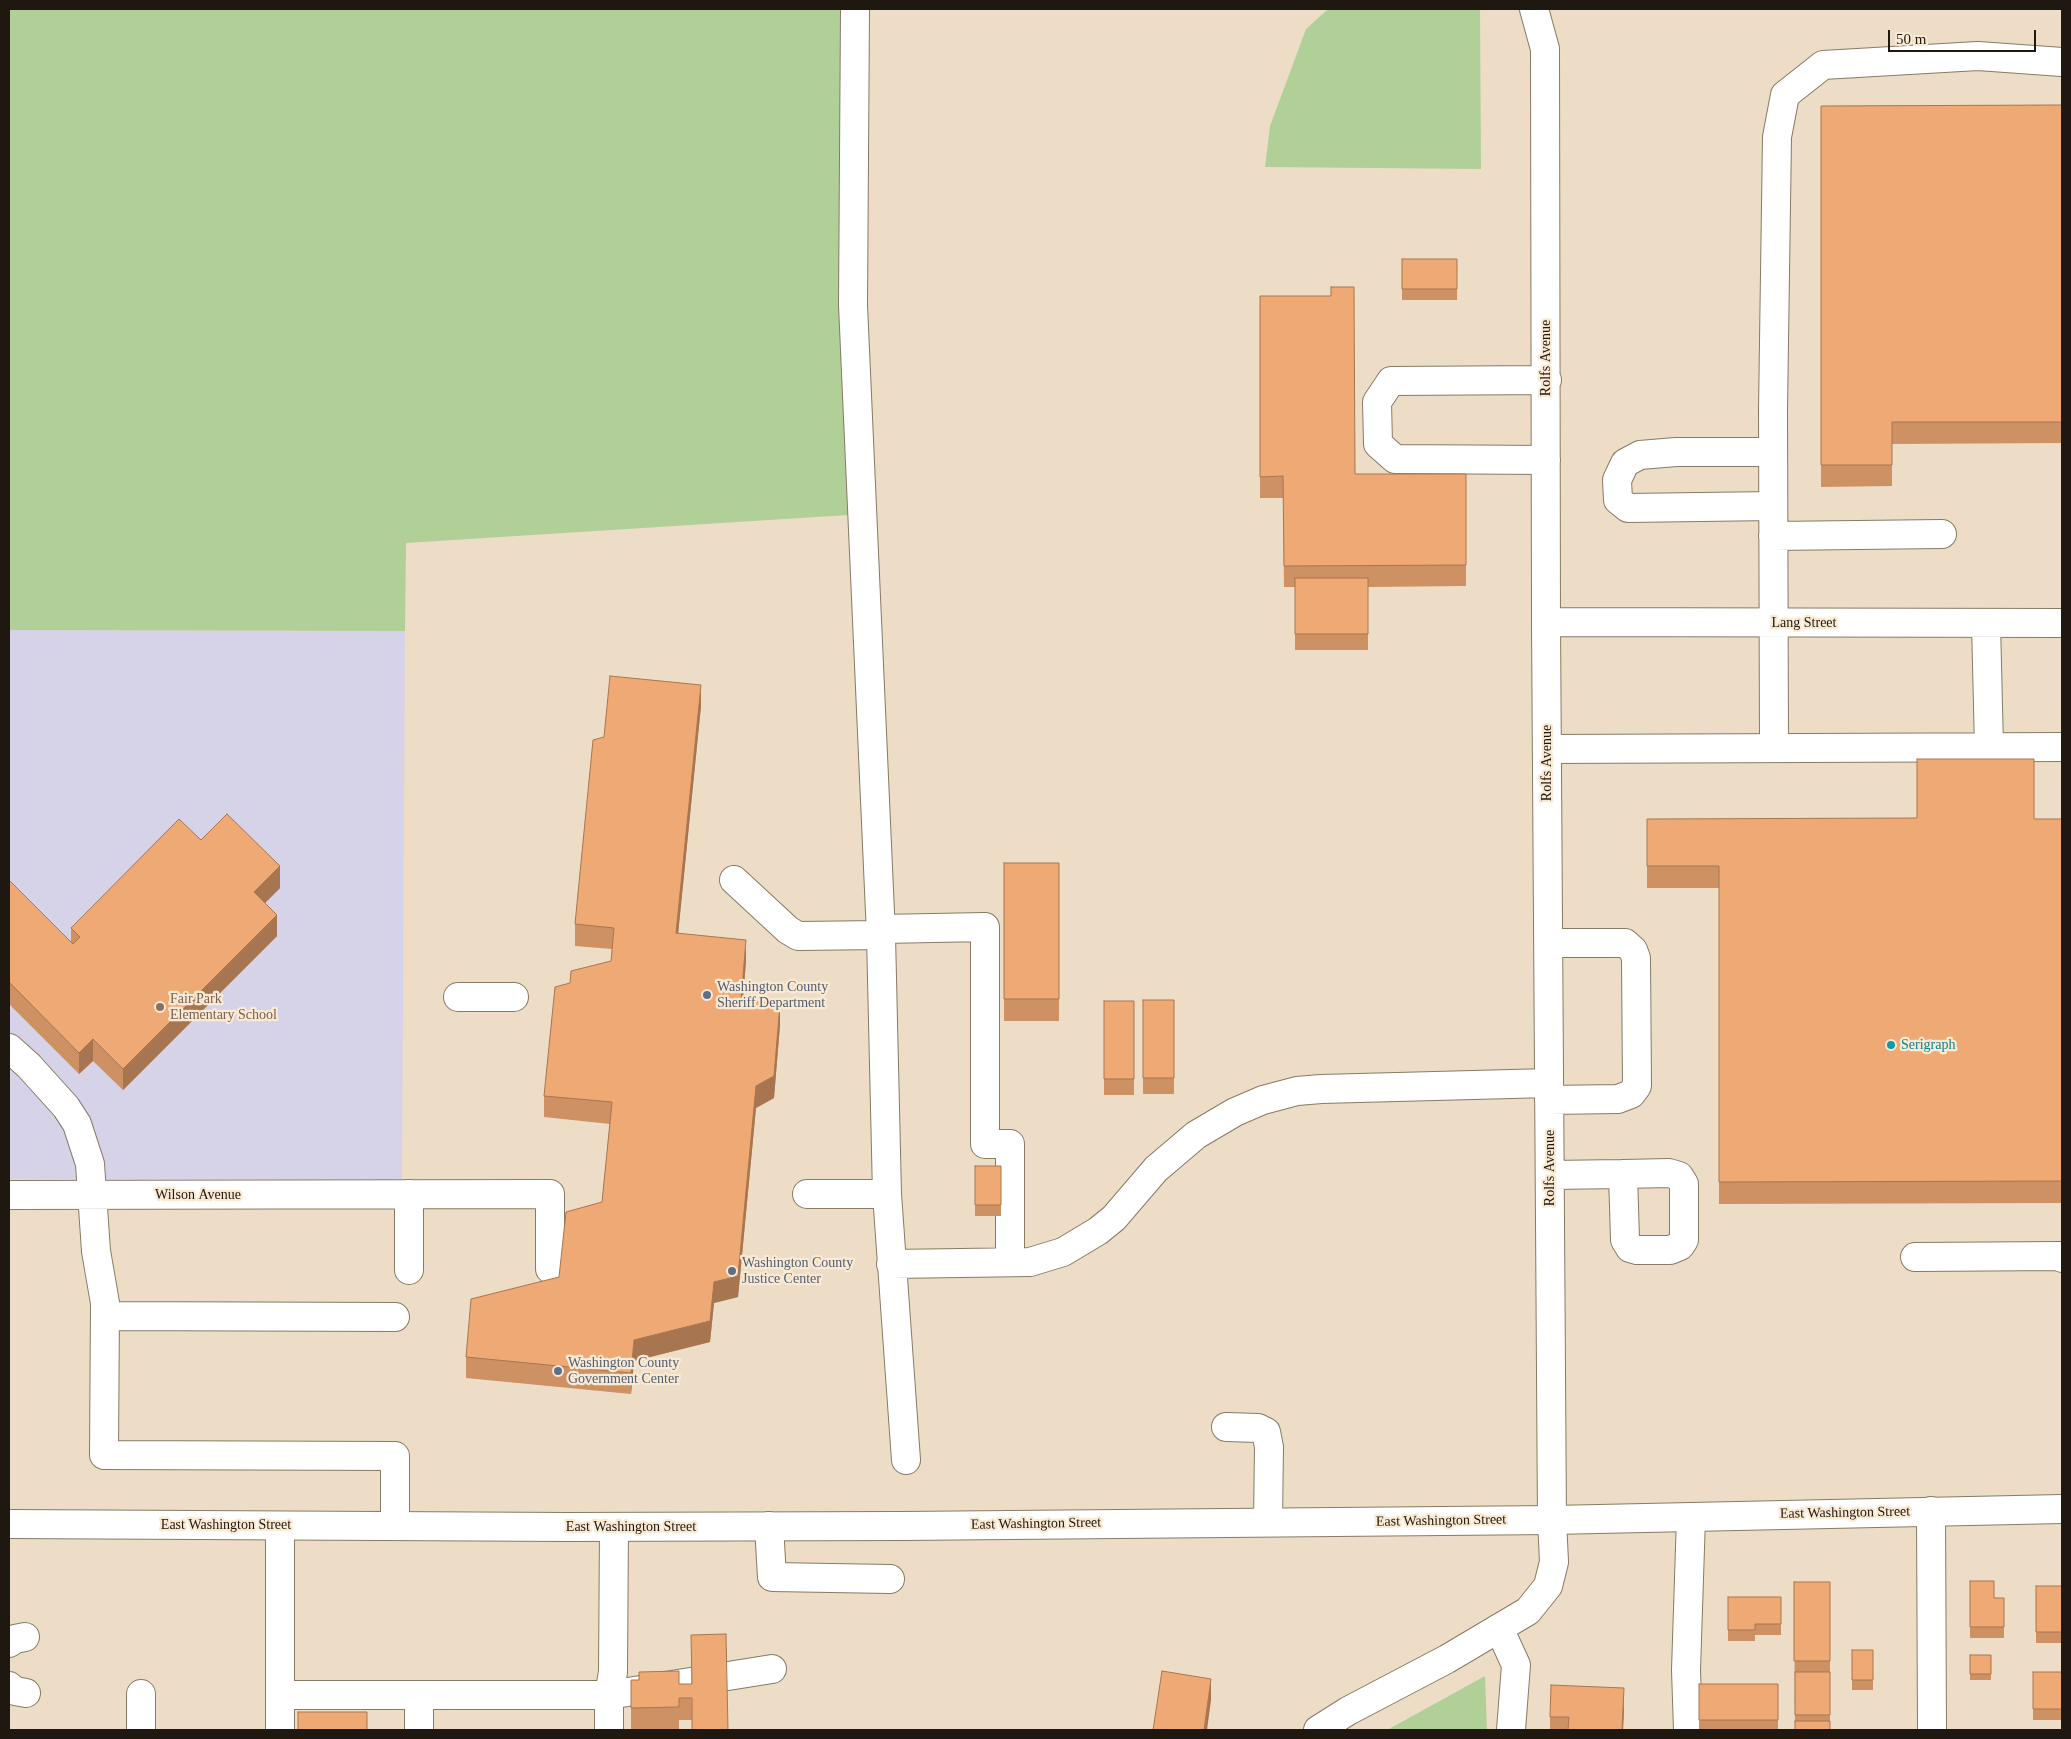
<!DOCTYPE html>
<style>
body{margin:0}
#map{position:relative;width:2071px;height:1739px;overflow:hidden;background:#edddc6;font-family:Georgia,serif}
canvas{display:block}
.frame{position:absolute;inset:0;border:10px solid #1e1810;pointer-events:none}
.scale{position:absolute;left:1888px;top:30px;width:148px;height:22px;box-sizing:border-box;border:2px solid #1e1810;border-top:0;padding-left:6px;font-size:15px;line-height:18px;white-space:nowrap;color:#1e1810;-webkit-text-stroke:4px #faead3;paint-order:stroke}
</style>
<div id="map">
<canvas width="2071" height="1739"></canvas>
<div class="frame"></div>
<div class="scale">50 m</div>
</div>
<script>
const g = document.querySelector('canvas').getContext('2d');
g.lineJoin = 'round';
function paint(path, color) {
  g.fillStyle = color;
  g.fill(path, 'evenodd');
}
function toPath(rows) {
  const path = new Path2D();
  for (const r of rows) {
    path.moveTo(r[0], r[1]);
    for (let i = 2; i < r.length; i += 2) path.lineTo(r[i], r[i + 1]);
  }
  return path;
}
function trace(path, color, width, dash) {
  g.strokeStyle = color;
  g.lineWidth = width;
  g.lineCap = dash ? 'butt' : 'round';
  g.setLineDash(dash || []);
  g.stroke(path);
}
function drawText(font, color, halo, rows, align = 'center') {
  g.font = font + ' Georgia,serif';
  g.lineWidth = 4.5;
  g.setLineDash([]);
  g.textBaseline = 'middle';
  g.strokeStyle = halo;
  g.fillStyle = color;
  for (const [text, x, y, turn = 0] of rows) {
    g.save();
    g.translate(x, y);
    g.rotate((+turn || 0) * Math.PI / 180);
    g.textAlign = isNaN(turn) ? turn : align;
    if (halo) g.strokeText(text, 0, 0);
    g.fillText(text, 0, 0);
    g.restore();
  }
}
const education = toPath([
 [9,630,405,631,402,1179,9,1179]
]);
const green = toPath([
 [9,9,843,9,842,229,848,515,406,543,405,631,9,630],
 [1328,9,1480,9,1481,169,1265,167,1270,126,1306,29],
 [1485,1676,1487,1730,1387,1730]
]);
const minor = toPath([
 [855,9,853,305,881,935,887,1194,906,1460],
 [1773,452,1676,452,1640,455,1625,463,1617,480,1618,500,1628,508,1773,506],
 [1546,460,1395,459,1378,444,1377,402,1391,381,1547,380],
 [1773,536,1942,534],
 [1546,622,2062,623],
 [1986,623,1989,747],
 [1774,748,1773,410,1777,137,1785,95,1823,65,1978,56,2062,62],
 [1547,749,2062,747],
 [734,880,788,930,798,936,881,935],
 [881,929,985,927,985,1144,1010,1144,1010,1262],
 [1548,943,1625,943,1633,950,1636,958,1637,1086,1631,1094,1618,1099,1549,1100],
 [458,997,514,997],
 [9,1048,29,1066,66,1107,77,1124,90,1164,96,1251,105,1303,104,1455,395,1456,395,1526],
 [1550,1175,1623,1174,1669,1173,1679,1176,1684,1184,1684,1240,1680,1246,1670,1250,1637,1250,1630,1248,1625,1240,1623,1174],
 [409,1194,409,1270],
 [807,1194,887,1194],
 [9,1195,550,1194,550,1269],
 [1915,1257,2060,1256,2062,1258],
 [891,1264,1030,1262,1063,1252,1098,1231,1114,1218,1156,1169,1196,1135,1235,1112,1263,1100,1297,1091,1321,1089,1549,1083],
 [105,1316,395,1317],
 [1226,1427,1258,1428,1266,1432,1269,1447,1268,1522],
 [1931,1511,1932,1730],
 [769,1526,772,1577,890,1579],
 [1499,1628,1516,1665,1511,1730],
 [9,1643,15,1639,25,1637],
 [9,1686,15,1691,26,1693],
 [141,1694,141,1730],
 [280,1695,609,1695,772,1669],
 [419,1695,419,1730],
 [280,1730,280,1526],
 [609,1730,609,1695,613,1672,614,1527],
 [1318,1730,1348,1711,1447,1659,1528,1611,1548,1586,1554,1562,1552,1520,1546,622,1545,49,1534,9],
 [1688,1730,1686,1670,1691,1517]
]);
const major = toPath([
 [9,1524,568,1527,902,1526,1552,1520,2062,1509]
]);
const wall = toPath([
 [2062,105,2062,443,1892,444,1892,486,1821,487,1821,106],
 [1402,259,1457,259,1457,300,1402,300],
 [1260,296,1355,474,1466,474,1466,586,1368,587,1368,650,1295,650,1295,587,1284,587,1283,498,1260,498],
 [701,706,678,933,746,961,743,1000,780,1025,774,1098,756,1108,738,1297,714,1303,710,1342,634,1361,631,1394,466,1378,466,1357,559,1277,602,1202,610,1124,544,1117,544,1096,570,983,611,961,612,949,575,946,575,924,604,737],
 [1647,819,2062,819,2062,1203,1719,1204,1719,888,1647,888],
 [201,840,280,888,265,903,277,936,123,1090,93,1061,79,1074,9,1004,9,880,71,942,71,928],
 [1004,863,1059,863,1059,1021,1004,1021],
 [1143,1000,1174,1000,1174,1094,1143,1094],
 [1104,1001,1134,1001,1134,1095,1104,1095],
 [975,1166,1001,1166,1001,1216,975,1216],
 [1970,1581,1994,1598,2004,1598,2004,1638,1970,1638],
 [1794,1582,1830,1582,1830,1730,1795,1730],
 [2036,1586,2062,1586,2062,1643,2036,1643],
 [1728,1597,1781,1597,1781,1635,1755,1635,1755,1641,1728,1641],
 [691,1635,692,1720,679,1720,679,1729,631,1729,631,1680,639,1680,679,1684,691,1684],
 [1852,1650,1873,1650,1873,1690,1852,1690],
 [1970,1655,1991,1655,1991,1680,1970,1680],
 [2033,1672,2062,1672,2062,1720,2033,1720],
 [1699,1684,1778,1684,1778,1730,1699,1730],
 [1624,1710,1623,1730,1550,1730,1550,1717]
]);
const shadedWall = toPath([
 [701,685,701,706,676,955,676,933],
 [280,866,280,888,254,914,254,892],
 [277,915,277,936,123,1090,123,1069],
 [746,940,746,961,741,1022,741,1000],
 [780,1004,780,1025,774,1098,756,1108,738,1297,714,1303,710,1342,634,1361,631,1394,631,1373,634,1340,714,1282,756,1086],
 [93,1039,93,1061,79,1074,79,1053],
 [1211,1679,1211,1700,1207,1730,1204,1730],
 [1624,1688,1624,1710,1623,1730,1622,1730]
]);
const building = toPath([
 [2062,105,2062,422,1892,422,1892,465,1821,465,1821,106,2062,105],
 [1402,259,1457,259,1457,289,1402,289,1402,259],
 [1331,287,1354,287,1355,474,1466,474,1466,565,1284,566,1283,476,1260,477,1260,296,1331,296,1331,287],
 [1295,578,1368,578,1368,634,1295,634,1295,578],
 [610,676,701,685,676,933,746,940,741,1000,780,1004,774,1076,756,1086,738,1276,714,1282,710,1321,634,1340,631,1373,466,1357,471,1299,559,1277,566,1212,602,1202,612,1102,544,1096,555,987,570,983,571,971,611,961,614,928,575,924,593,740,604,737,610,676],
 [1917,759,2034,759,2034,819,2062,819,2062,1181,1719,1182,1719,866,1647,866,1647,819,1917,818,1917,759],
 [227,814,280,866,254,892,277,915,123,1069,93,1039,79,1053,9,982,9,880,73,944,80,937,71,928,179,819,201,840,227,814],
 [1004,863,1059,863,1059,999,1004,999,1004,863],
 [1143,1000,1174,1000,1174,1078,1143,1078,1143,1000],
 [1104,1001,1134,1001,1134,1079,1104,1079,1104,1001],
 [975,1166,1001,1166,1001,1205,975,1205,975,1166],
 [1970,1581,1994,1581,1994,1598,2004,1598,2004,1627,1970,1627,1970,1581],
 [1794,1582,1830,1582,1830,1661,1794,1661,1794,1582],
 [2036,1586,2062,1586,2062,1632,2036,1632,2036,1586],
 [1728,1597,1781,1597,1781,1624,1755,1624,1755,1630,1728,1630,1728,1597],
 [726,1634,728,1730,692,1730,692,1698,679,1698,679,1707,631,1708,631,1680,639,1680,639,1672,679,1671,679,1684,692,1684,691,1635,726,1634],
 [1852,1650,1873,1650,1873,1680,1852,1680,1852,1650],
 [1970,1655,1991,1655,1991,1674,1970,1674,1970,1655],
 [1162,1671,1211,1679,1204,1730,1153,1730,1162,1671],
 [1795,1672,1830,1672,1830,1715,1795,1715,1795,1672],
 [2033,1672,2062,1672,2062,1709,2033,1709,2033,1672],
 [1699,1684,1778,1684,1778,1720,1699,1720,1699,1684],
 [1551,1685,1624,1688,1622,1730,1568,1730,1569,1717,1550,1717,1551,1685],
 [298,1712,367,1712,367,1730,298,1730,298,1712],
 [1795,1721,1830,1721,1830,1730,1795,1730,1795,1721]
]);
const markers = [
 [707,995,5,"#5c6f8a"],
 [160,1007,5,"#8d6e63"],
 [1891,1045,5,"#0f9aa8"],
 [732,1271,5,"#5c6f8a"],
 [558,1371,5,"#5c6f8a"]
];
const streetNames = [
 ["Rolfs Avenue",1546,358,-90],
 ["Lang Street",1804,623],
 ["Rolfs Avenue",1547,763,-90],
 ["Rolfs Avenue",1550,1168,-90],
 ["Wilson Avenue",198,1195],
 ["East Washington Street",1845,1513,-1],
 ["East Washington Street",1441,1521,-1],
 ["East Washington Street",1036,1524,-1],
 ["East Washington Street",226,1525],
 ["East Washington Street",631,1527]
];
const serviceNames = [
 ["Washington County",717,987],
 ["Sheriff Department",717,1003],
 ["Washington County",742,1263],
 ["Justice Center",742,1279],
 ["Washington County",568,1363],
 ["Government Center",568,1379]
];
const educationNames = [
 ["Fair Park",170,999],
 ["Elementary School",170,1015]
];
const cultureNames = [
 ["Serigraph",1901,1045]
];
paint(education, '#d6d2e8');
paint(green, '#b0d098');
trace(minor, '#887a65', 30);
trace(major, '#887a65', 30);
trace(minor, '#fff', 28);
trace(major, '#fff', 28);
paint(wall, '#ce9164');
paint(shadedWall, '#a77651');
paint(building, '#efa974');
trace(building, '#a77651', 1);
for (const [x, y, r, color] of markers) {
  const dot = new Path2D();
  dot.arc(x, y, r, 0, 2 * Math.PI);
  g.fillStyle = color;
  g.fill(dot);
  trace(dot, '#faead3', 2);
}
drawText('14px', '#1e1810', '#faead3', streetNames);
drawText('14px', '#4e5e75', '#faead3', serviceNames, 'left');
drawText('14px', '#785e54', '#faead3', educationNames, 'left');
drawText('14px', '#0d838f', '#faead3', cultureNames, 'left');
</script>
